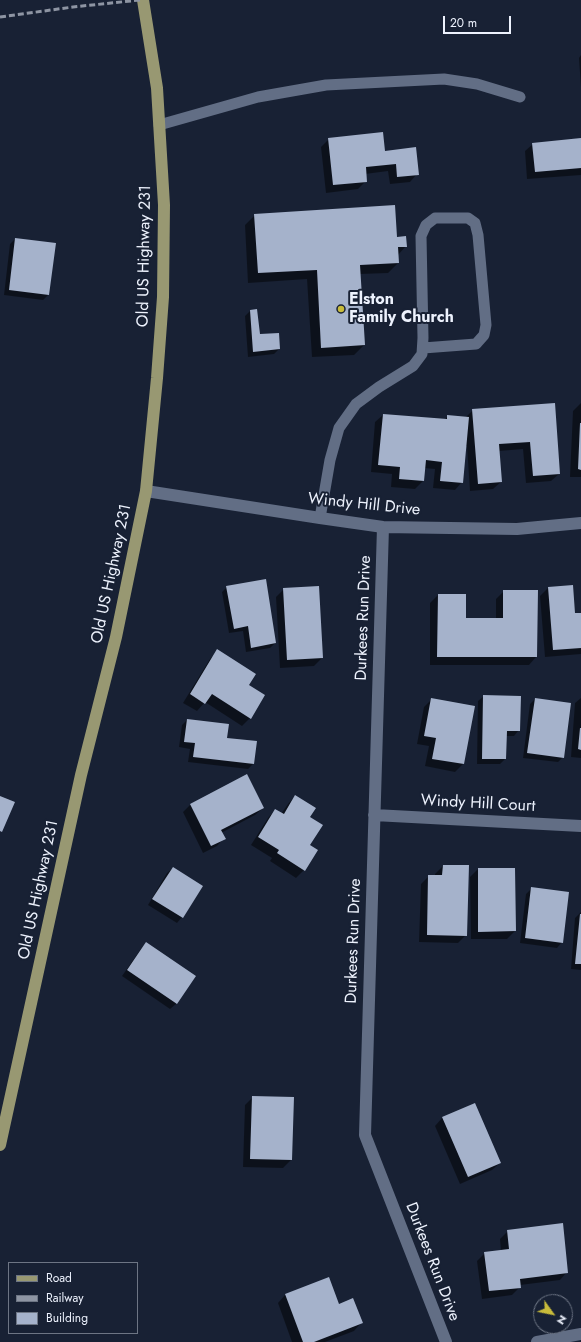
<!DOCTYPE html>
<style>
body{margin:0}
#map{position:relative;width:581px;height:1342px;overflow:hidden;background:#182134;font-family:Jost,sans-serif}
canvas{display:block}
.legend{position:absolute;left:8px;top:1262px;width:130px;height:72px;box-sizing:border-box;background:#182134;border:1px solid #6d7584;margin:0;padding:5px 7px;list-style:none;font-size:12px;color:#edf2fd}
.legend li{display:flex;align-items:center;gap:8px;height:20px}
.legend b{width:20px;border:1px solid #6d7584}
.north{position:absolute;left:533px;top:1294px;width:40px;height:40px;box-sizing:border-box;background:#182134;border:1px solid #6d7584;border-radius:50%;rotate:123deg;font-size:11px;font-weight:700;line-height:16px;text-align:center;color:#edf2fd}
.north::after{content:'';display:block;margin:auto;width:14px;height:18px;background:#c8bb3b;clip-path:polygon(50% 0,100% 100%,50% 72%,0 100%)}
.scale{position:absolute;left:443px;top:16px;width:68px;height:18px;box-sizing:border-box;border:2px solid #edf2fd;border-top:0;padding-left:5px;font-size:12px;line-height:14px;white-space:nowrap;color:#edf2fd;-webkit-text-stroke:3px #182134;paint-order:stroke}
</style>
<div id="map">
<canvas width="581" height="1342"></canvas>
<ul class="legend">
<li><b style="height:5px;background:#989872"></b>Road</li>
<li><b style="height:5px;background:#8e95a3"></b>Railway</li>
<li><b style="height:11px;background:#a5b2cb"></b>Building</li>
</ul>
<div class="north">N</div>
<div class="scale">20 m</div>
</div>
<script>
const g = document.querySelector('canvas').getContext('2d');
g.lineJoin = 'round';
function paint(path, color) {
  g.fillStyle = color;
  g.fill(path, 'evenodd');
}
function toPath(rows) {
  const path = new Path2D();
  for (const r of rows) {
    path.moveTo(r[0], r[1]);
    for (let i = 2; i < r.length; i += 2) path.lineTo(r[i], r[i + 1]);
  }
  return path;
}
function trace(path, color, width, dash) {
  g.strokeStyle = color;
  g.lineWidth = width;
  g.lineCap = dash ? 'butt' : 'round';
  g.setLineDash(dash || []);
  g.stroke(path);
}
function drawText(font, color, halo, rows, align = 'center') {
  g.font = font + ' Jost,sans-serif';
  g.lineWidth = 4;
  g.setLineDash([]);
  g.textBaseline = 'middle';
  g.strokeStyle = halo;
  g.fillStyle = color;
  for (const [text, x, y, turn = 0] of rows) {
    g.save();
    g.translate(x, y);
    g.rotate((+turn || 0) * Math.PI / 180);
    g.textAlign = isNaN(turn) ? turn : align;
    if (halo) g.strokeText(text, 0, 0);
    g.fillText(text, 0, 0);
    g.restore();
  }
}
const shadow = toPath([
 [581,55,581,87,579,58],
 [329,139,384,152,417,174,410,182,390,184,388,171,365,174,366,181,358,189,326,193,321,147],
 [581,139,581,175,527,179,525,151,533,144],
 [255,215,406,246,398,255,398,263,388,273,360,274,364,345,354,355,312,357,307,279,248,283,245,225],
 [15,239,48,295,43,300,4,295,10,244],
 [250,311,259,335,279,349,274,354,248,357,245,316],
 [581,403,581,477,570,477,573,411],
 [554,404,559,474,551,481,526,483,523,449,499,451,501,482,493,489,470,491,467,446,466,446,462,482,455,490,433,488,435,469,424,468,423,481,415,489,391,487,392,474,371,472,375,422,383,415,444,420,448,416,466,417,473,410],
 [572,586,575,615,581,614,581,654,545,657,540,596,548,588],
 [227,587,275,643,270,648,246,652,243,631,229,633,222,592],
 [284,589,322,658,314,666,280,668,276,597],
 [504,591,536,657,529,665,430,665,430,603,438,595,465,619,496,619,496,599],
 [218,651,248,685,250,718,242,726,205,702,197,711,183,703,210,659],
 [484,696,519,730,514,736,506,736,505,759,500,764,477,764,478,701],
 [581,698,581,758,571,757,575,703],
 [432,699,474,707,463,764,455,772,425,766,429,746,417,744,424,707],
 [535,699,563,757,558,762,523,758,530,704],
 [187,720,226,739,256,742,253,764,248,769,188,762,190,749,179,747,182,725],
 [295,796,309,817,309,845,304,870,296,878,270,861,272,858,251,845,268,818,275,810,281,814,288,804],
 [190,805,263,808,255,815,221,833,224,838,217,846,203,853,183,812],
 [443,866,466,935,458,943,419,942,421,884,429,876,435,876,435,874],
 [173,868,182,917,177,923,148,905,167,873],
 [478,869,515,931,507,939,471,939,470,877],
 [532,888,562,942,557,948,520,943,526,894],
 [581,912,581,970,571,969,575,918],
 [146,943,195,976,176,1004,170,1009,122,976,141,949],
 [253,1097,291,1160,283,1168,243,1167,245,1105],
 [474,1104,500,1163,492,1170,460,1184,435,1126,442,1118],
 [508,1231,567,1272,560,1280,520,1285,520,1287,512,1295,482,1299,477,1261,485,1253,501,1251,500,1239],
 [328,1279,339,1305,361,1323,354,1331,325,1342,292,1342,278,1303,285,1295]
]);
const building = toPath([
 [383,132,385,151,416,147,419,175,397,177,396,164,366,167,367,182,333,185,328,138],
 [581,138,581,168,535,172,532,143],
 [395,205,397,237,406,236,407,247,398,247,399,263,360,265,365,345,321,348,317,270,258,273,254,214],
 [15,238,56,243,49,295,9,290],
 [257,309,260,334,279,333,280,349,253,352,250,310],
 [555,403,560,474,533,476,530,442,499,444,502,482,478,484,472,409],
 [383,414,447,419,447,415,469,417,463,483,440,481,442,462,426,460,424,481,399,479,400,467,378,465],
 [580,423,581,423,581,470,578,469],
 [266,579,276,643,251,648,248,626,234,629,226,586],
 [573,585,575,613,581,613,581,648,553,650,548,587],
 [319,586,323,658,287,660,283,588],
 [503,590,538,590,537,657,437,657,438,594,466,594,466,618,503,618],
 [217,649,256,674,249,685,265,695,251,719,212,694,205,704,190,694],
 [483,695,521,696,520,731,507,731,506,759,482,759],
 [431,698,475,706,464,764,432,759,436,738,424,736],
 [535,698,571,703,564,758,527,753],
 [187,719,229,724,227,738,257,741,254,764,193,757,195,743,184,742],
 [580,728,581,728,581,750,578,749],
 [247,774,264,808,221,830,226,839,211,846,190,804],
 [295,795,316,808,310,817,323,825,310,845,318,850,305,871,277,853,279,850,258,837,275,809,284,814],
 [0,796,15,802,2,832,0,831],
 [443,865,469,865,467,936,427,935,428,875,442,875],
 [173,867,203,886,183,918,152,899],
 [478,868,515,868,516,931,478,932],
 [531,887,569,892,563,943,525,938],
 [580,914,581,914,581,964,575,964],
 [146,942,196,976,177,1004,127,970],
 [252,1096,294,1097,292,1160,250,1159],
 [475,1103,501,1163,468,1177,442,1117],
 [563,1223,568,1273,520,1279,521,1288,489,1291,484,1252,509,1249,507,1230],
 [329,1277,339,1304,353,1298,363,1323,314,1342,303,1342,285,1294]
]);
const lane = toPath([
 [159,125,258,97,326,85,444,79,477,84,520,97],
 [320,518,330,460,339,428,356,404,379,387,413,366,422,354,423,338,421,236,426,225,435,218,468,218,475,223,478,235,486,325,484,335,476,344,423,348]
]);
const street = toPath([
 [146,491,320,518,383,527,517,529,581,523],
 [383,527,365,1135,446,1342],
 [374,815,581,826],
 [537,1342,581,1334]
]);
const primary = toPath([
 [0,1145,81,775,116,637,146,491,157,378,163,297,164,205,157,88,143,0]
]);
const rail = toPath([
 [0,17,73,7,140,0]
]);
const markers = [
 [341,309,4,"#c8bb3b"]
];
const streetNames = [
 ["Old US Highway 231",145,256,-89],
 ["Windy Hill Drive",364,505,6],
 ["Old US Highway 231",112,574,-78],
 ["Durkees Run Drive",364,618,-88],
 ["Windy Hill Court",478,804,3],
 ["Old US Highway 231",39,890,-78],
 ["Durkees Run Drive",354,941,-88],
 ["Durkees Run Drive",432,1262,69]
];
const poiNames = [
 ["Elston",349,300],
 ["Family Church",349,318]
];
paint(shadow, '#0007');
paint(building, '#a5b2cb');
trace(lane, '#626e85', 11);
trace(street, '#626e85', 12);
trace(primary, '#989872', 12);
trace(rail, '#8e95a3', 3, [6, 3]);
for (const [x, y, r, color] of markers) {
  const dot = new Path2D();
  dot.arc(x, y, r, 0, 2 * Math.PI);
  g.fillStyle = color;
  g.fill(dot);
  trace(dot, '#182134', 1.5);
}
drawText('16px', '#edf2fd', '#182134', streetNames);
drawText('bold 16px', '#edf2fd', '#182134', poiNames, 'left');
</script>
